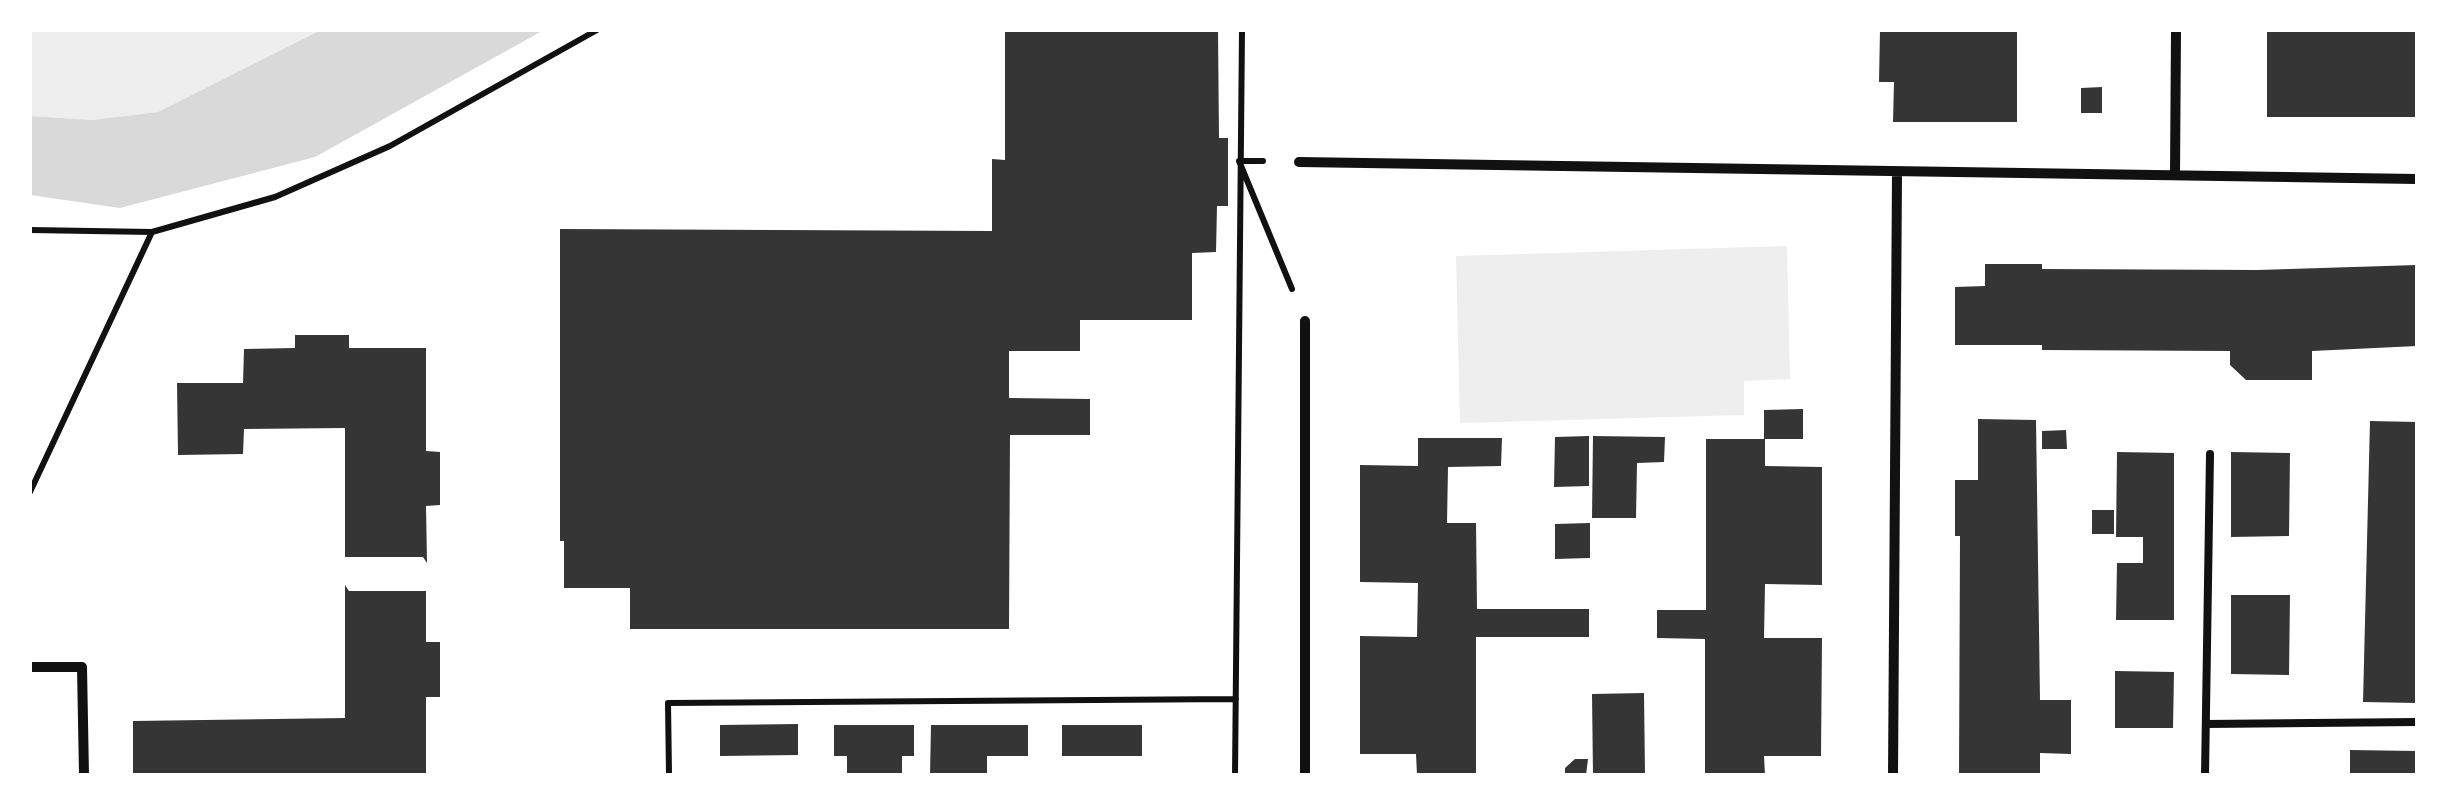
<!DOCTYPE html>
<style>
body{margin:0}
#map{position:relative;width:2447px;height:805px;overflow:hidden;background:#fff;font-family:"Libre Baskerville",serif}
canvas{display:block}
.frame{position:absolute;inset:0;border:32px solid #fff;pointer-events:none}
</style>
<div id="map">
<canvas width="2447" height="805"></canvas>
<div class="frame"></div>
</div>
<script>
const g = document.querySelector('canvas').getContext('2d');
g.lineJoin = 'round';
function paint(path, color) {
  g.fillStyle = color;
  g.fill(path, 'evenodd');
}
function toPath(rows) {
  const path = new Path2D();
  for (const r of rows) {
    path.moveTo(r[0], r[1]);
    for (let i = 2; i < r.length; i += 2) path.lineTo(r[i], r[i + 1]);
  }
  return path;
}
function trace(path, color, width, dash) {
  g.strokeStyle = color;
  g.lineWidth = width;
  g.lineCap = dash ? 'butt' : 'round';
  g.setLineDash(dash || []);
  g.stroke(path);
}
const green = toPath([
 [30,30,321,30,158,112,92,120,30,116],
 [1787,246,1790,379,1744,381,1744,415,1460,423,1456,256]
]);
const water = toPath([
 [321,30,544,30,315,157,120,208,30,195,30,116,92,120,158,112]
]);
const building = toPath([
 [1005,30,1218,30,1219,138,1228,138,1228,206,1217,206,1216,252,1192,253,1192,320,1080,320,1080,351,1009,351,1009,398,1090,399,1090,435,1010,435,1009,629,630,629,630,588,564,588,564,541,560,541,560,229,992,231,992,159,1005,160],
 [1880,30,2017,30,2017,122,1893,122,1894,82,1879,82],
 [2267,30,2417,30,2417,117,2267,117],
 [2102,87,2102,113,2081,113,2081,88],
 [1985,264,2042,264,2042,269,2258,270,2417,265,2417,346,2312,351,2312,380,2246,380,2230,365,2230,351,2042,350,2042,345,1955,345,1955,287,1985,286],
 [295,335,349,335,349,348,426,348,426,451,440,452,440,505,426,506,427,563,423,557,345,557,345,428,244,429,243,454,178,455,177,383,243,383,244,349,295,348],
 [1803,409,1803,439,1765,439,1765,466,1822,467,1822,585,1765,584,1764,638,1822,638,1821,756,1764,756,1765,775,1705,775,1705,639,1657,638,1657,610,1706,610,1706,439,1764,439,1764,410],
 [1978,419,2036,420,2040,700,2071,700,2071,754,2040,753,2040,775,1959,775,1960,536,1955,536,1955,480,1978,480],
 [2370,421,2417,422,2417,703,2363,702],
 [2066,430,2067,449,2042,449,2042,431],
 [1589,436,1589,486,1554,487,1555,437],
 [1593,436,1665,437,1664,462,1637,463,1636,518,1592,518],
 [1418,438,1502,438,1501,466,1448,467,1447,523,1476,523,1477,609,1589,609,1589,637,1476,637,1476,775,1417,775,1416,754,1360,754,1360,636,1417,637,1418,583,1360,582,1360,465,1418,466],
 [2117,452,2174,453,2174,620,2116,620,2117,563,2143,563,2143,537,2116,537],
 [2231,452,2290,453,2289,536,2231,537],
 [2092,510,2114,510,2114,534,2092,534],
 [1590,523,1590,558,1555,559,1555,524],
 [345,585,349,591,426,591,426,642,440,642,440,697,426,697,426,775,133,775,133,721,345,718],
 [2231,595,2290,595,2289,675,2231,674],
 [2115,671,2174,672,2173,728,2115,728],
 [1644,693,1645,775,1593,775,1592,694],
 [798,724,798,755,720,756,720,725],
 [834,725,914,725,914,756,902,756,902,775,847,775,847,756,834,756],
 [931,725,1028,725,1028,756,987,756,987,775,930,775],
 [1062,725,1142,725,1142,756,1062,756],
 [2350,750,2417,751,2417,775,2350,775],
 [1575,759,1588,759,1586,775,1565,775,1565,768]
]);
const path = toPath([
 [1263,161,1239,161,1292,289],
 [30,230,152,232,275,197,390,146,597,30],
 [30,492,152,232],
 [669,775,668,703,1236,699],
 [1235,775,1242,30]
]);
const service = toPath([
 [2206,724,2417,722],
 [2205,775,2210,454]
]);
const minor = toPath([
 [1299,162,2417,179],
 [2175,174,2176,30],
 [30,667,82,667,84,775],
 [1305,775,1305,321],
 [1893,775,1897,173]
]);
paint(green, '#eee');
paint(water, '#d9d9d9');
paint(building, '#353535');
trace(path, '#111', 6);
trace(service, '#111', 8);
trace(minor, '#111', 10);
</script>
